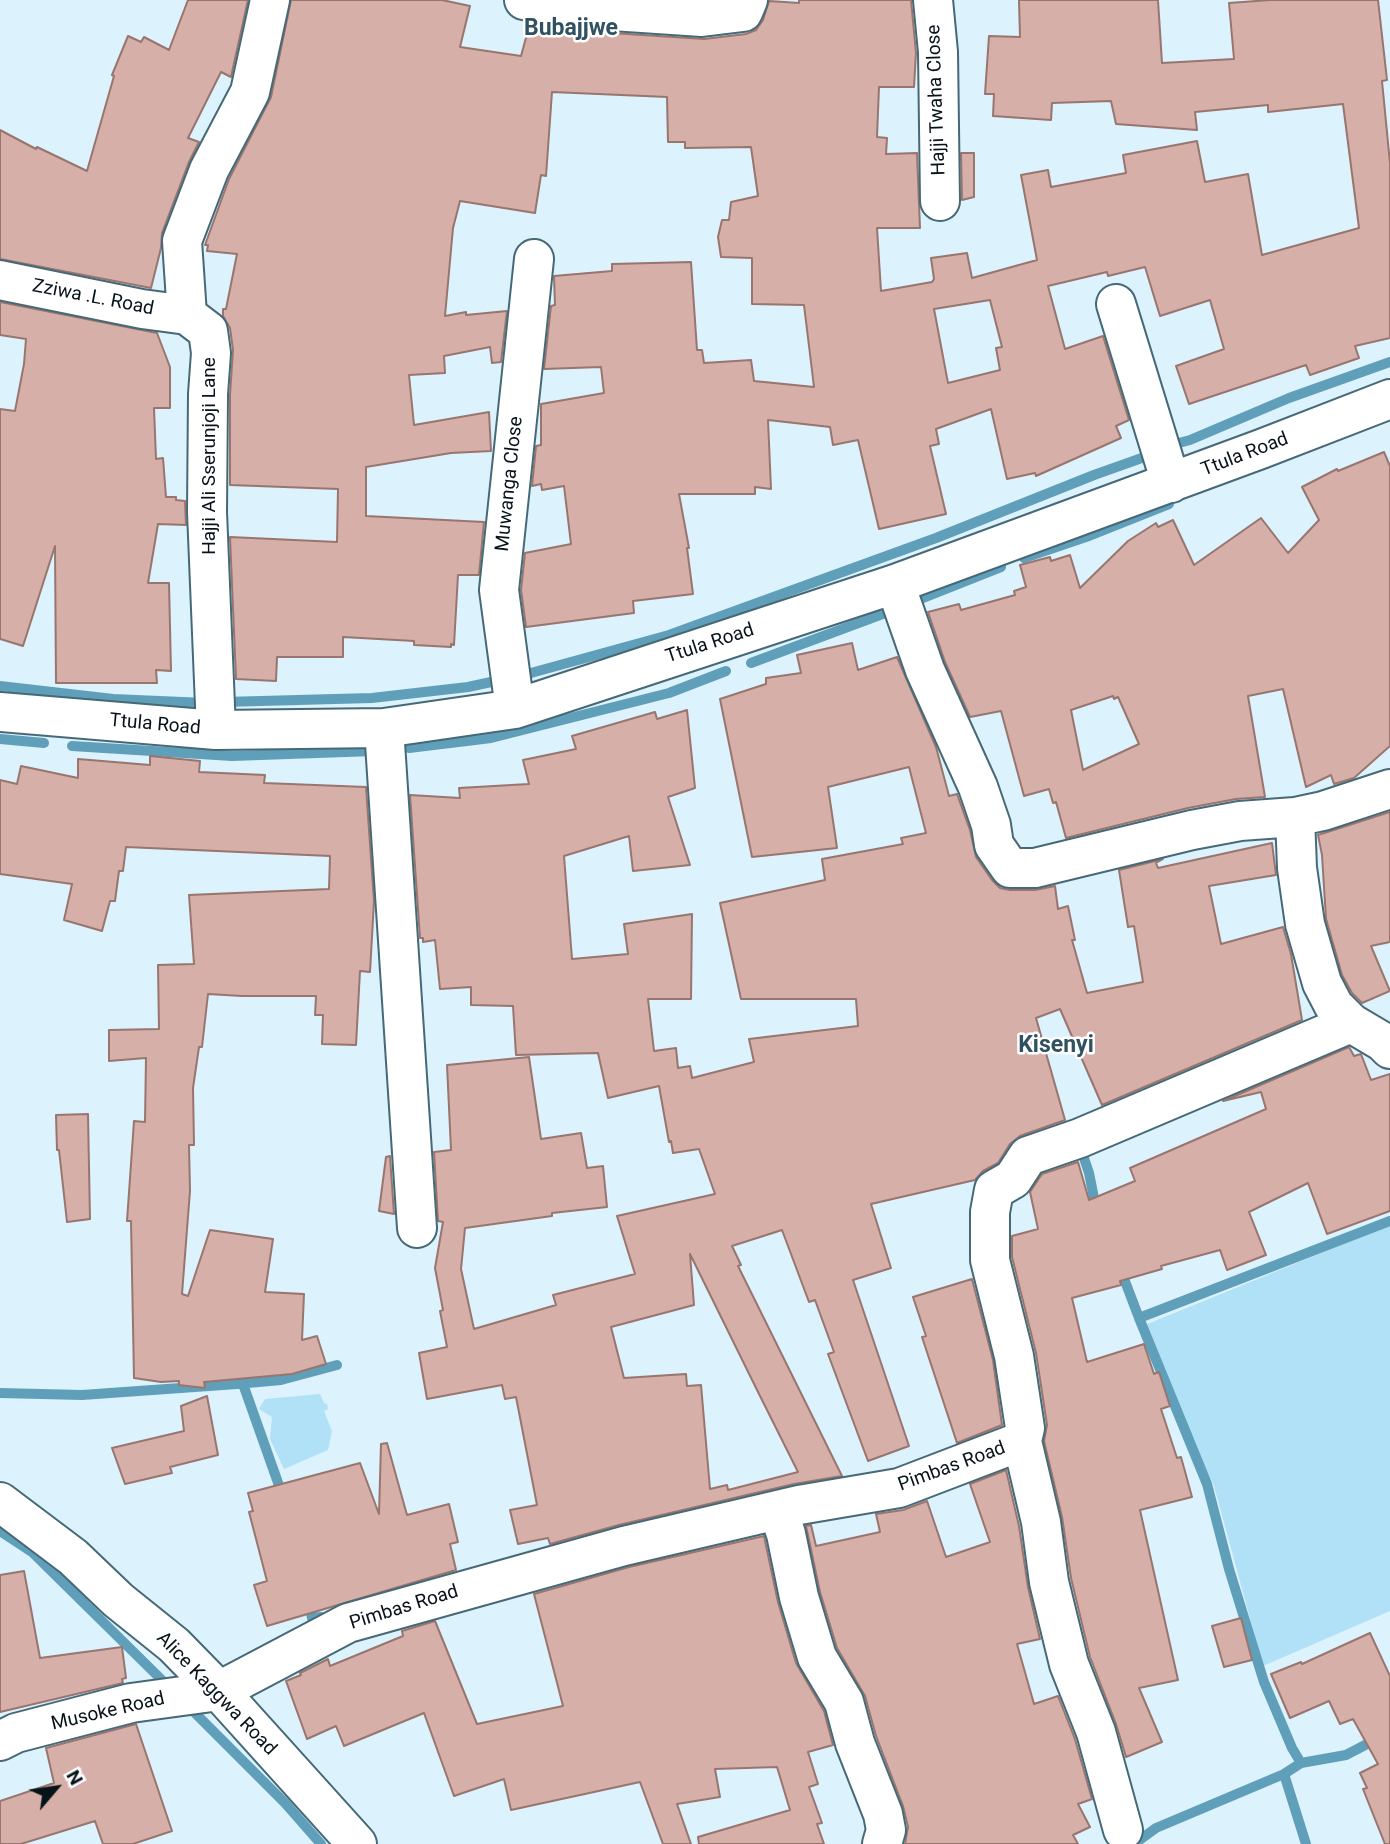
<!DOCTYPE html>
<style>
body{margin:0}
#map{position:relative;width:1390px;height:1844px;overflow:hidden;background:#dcf2fc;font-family:Roboto,sans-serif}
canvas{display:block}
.north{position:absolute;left:21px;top:1753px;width:70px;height:70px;-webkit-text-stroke:5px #fff;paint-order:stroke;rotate:61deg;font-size:19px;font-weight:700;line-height:28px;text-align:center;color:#061319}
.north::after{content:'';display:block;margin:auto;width:24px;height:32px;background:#061319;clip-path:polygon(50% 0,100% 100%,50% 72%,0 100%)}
</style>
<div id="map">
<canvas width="1390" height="1844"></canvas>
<div class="north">N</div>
</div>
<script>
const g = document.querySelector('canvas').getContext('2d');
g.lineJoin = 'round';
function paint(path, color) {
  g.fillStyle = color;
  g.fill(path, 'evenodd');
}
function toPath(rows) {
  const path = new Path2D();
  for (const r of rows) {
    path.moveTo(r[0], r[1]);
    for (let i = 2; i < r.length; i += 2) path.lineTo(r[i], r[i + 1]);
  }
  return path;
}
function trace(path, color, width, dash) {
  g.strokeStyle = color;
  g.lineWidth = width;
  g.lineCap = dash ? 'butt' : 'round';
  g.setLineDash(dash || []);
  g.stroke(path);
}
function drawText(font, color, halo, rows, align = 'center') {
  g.font = font + ' Roboto,sans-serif';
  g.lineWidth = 5;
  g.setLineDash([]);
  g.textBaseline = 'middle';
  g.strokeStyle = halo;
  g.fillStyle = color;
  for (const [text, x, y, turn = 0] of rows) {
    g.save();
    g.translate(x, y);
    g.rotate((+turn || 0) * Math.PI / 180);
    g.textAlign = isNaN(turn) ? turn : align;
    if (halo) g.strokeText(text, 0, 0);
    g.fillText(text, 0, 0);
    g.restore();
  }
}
const green = toPath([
 [1390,1225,1390,1611,1263,1666,1214,1486,1140,1327],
 [320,1394,324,1403,327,1404,328,1409,324,1411,332,1431,328,1450,284,1469,270,1439,272,1417,259,1409,265,1399]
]);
const stream = toPath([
 [1175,444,1190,440,1289,398,1390,362],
 [1024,558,1086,537,1169,504],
 [910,603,1001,567],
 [751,663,896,609],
 [520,676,669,635,936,538,1094,475,1153,454],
 [0,686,113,699,206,703],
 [224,702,372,698,468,687,505,679],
 [0,739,44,743],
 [72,746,232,756,374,751],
 [409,748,491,738,669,693,726,671],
 [1082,1145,1082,1152,1089,1173,1096,1208],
 [1120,1268,1139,1318],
 [243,1384,282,1494],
 [0,1393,82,1395,237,1384,281,1380,337,1365],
 [0,1531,32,1552,170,1688],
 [308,1600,312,1618,321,1617],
 [188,1706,285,1803,321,1844],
 [1301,1763,1292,1748,1264,1682,1229,1569,1207,1484,1139,1318,1390,1221],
 [1284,1774,1306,1844],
 [1134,1844,1156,1828,1284,1774,1301,1763,1346,1755,1390,1732]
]);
const building = toPath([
 [188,0,248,0,231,77,221,72,188,138,199,142,189,162,162,233,161,248,151,288,0,259,0,130,36,149,37,147,87,171,114,76,112,75,128,36,141,42,144,37,169,50,188,0],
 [291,0,442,0,470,6,460,47,521,56,530,23,566,30,704,39,746,34,756,30,763,20,769,1,799,3,799,0,911,0,916,53,914,87,879,87,877,137,887,138,886,154,917,153,920,228,877,228,881,291,932,282,934,279,931,258,967,253,972,278,1037,260,1021,175,1048,170,1051,187,1126,173,1123,155,1197,141,1205,182,1248,174,1262,255,1359,228,1343,104,1268,112,1268,105,1195,112,1197,130,1116,124,1111,101,1052,103,1051,120,993,116,994,94,985,94,989,36,1020,37,1019,0,1158,0,1162,63,1234,59,1229,3,1270,0,1378,0,1387,80,1382,81,1390,163,1390,338,1355,346,1359,358,1310,375,1306,365,1189,404,1176,366,1224,349,1210,300,1160,316,1145,267,1108,276,1107,272,1048,286,1065,349,1103,336,1129,420,1116,426,1121,438,1036,476,1035,473,1007,479,991,409,936,429,939,444,930,446,946,514,879,529,858,440,833,445,830,427,768,420,771,489,755,487,755,494,679,494,689,548,687,548,693,594,633,601,634,613,526,627,521,590,525,553,571,544,564,486,542,490,541,484,532,486,536,446,541,445,541,404,604,393,601,367,544,369,551,306,555,305,554,276,612,271,612,264,691,262,697,350,702,350,704,363,751,360,754,381,814,387,804,305,752,304,752,258,721,257,718,237,722,220,729,220,731,202,758,196,751,147,685,148,685,142,668,142,667,97,552,92,546,176,541,175,535,213,460,201,453,228,445,316,466,312,466,315,507,311,501,362,492,363,490,347,444,356,445,373,409,375,414,425,489,412,491,451,451,453,366,467,366,516,484,522,479,575,458,575,454,645,451,644,451,647,414,645,414,641,343,637,343,657,277,657,276,681,236,679,230,537,337,542,338,489,230,485,230,395,233,350,230,328,223,316,223,309,226,309,237,254,207,251,208,245,205,245,229,179,271,97,291,0],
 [990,300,1002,347,996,348,1000,370,948,383,934,309,990,300],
 [961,153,974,153,974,197,962,200,961,153],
 [0,302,157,333,170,367,170,408,154,408,156,459,163,458,166,497,176,497,176,500,185,501,186,525,158,524,148,583,169,583,171,671,156,670,157,683,56,683,55,546,23,646,0,639,0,409,15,411,24,364,26,339,0,335,0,302],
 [1384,452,1390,466,1390,746,1354,778,1334,784,1331,775,1306,787,1283,689,1248,696,1265,797,1236,799,1188,808,1066,838,1056,802,1053,803,1049,789,1024,796,1001,711,970,717,945,662,928,612,959,604,961,610,1015,595,1014,591,1026,587,1020,565,1050,557,1051,561,1070,555,1080,588,1128,541,1156,523,1158,527,1173,520,1194,565,1261,518,1288,553,1319,520,1302,487,1337,469,1338,471,1384,452],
 [1113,696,1114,699,1118,697,1139,744,1083,770,1071,710,1113,696],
 [852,643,858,670,897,657,936,747,949,796,957,794,970,830,976,857,992,880,1000,888,1010,890,1035,890,1055,886,1058,909,1068,906,1075,940,1072,940,1087,993,1143,982,1134,926,1128,927,1119,870,1163,859,1156,863,1158,868,1272,843,1276,875,1209,886,1221,944,1283,927,1291,954,1302,1020,1102,1105,1060,1009,1036,1018,1065,1120,1020,1136,1010,1144,998,1163,983,1171,975,1180,871,1204,891,1268,853,1280,909,1446,868,1461,828,1354,834,1352,815,1300,809,1302,782,1230,732,1246,741,1265,738,1266,842,1476,794,1484,619,1525,550,1544,548,1538,518,1544,510,1510,537,1505,516,1397,505,1399,502,1385,427,1399,419,1353,447,1347,440,1311,443,1310,435,1268,443,1222,438,1221,434,1152,451,1150,447,1065,529,1057,541,1139,581,1133,587,1168,603,1166,607,1207,552,1213,552,1216,465,1228,461,1269,474,1329,556,1305,553,1295,635,1274,617,1216,715,1194,699,1149,673,1153,671,1141,669,1142,659,1086,608,1098,598,1053,516,1055,513,1006,471,1005,471,987,440,989,435,940,423,942,423,938,420,938,410,795,460,798,459,788,529,784,523,760,576,749,572,736,655,712,657,719,687,710,695,788,668,797,690,865,633,871,629,836,564,856,572,959,628,954,624,924,692,914,691,999,648,999,654,1051,676,1048,678,1068,690,1066,692,1078,754,1062,749,1039,858,1026,856,999,741,999,720,903,825,880,822,859,903,844,901,838,926,833,909,767,828,787,837,848,752,857,720,699,766,684,766,678,801,673,797,655,852,643],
 [690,1254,760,1396,798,1472,728,1490,727,1485,710,1489,701,1385,687,1386,686,1374,624,1378,611,1327,694,1305,690,1254],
 [150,756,200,761,199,772,265,775,264,783,366,787,374,901,370,972,360,971,356,1045,322,1044,323,1015,315,1015,316,996,242,996,208,994,202,1047,199,1047,193,1088,194,1145,189,1145,190,1191,182,1294,188,1296,210,1230,273,1239,265,1292,304,1294,302,1340,317,1336,326,1364,292,1374,204,1382,205,1388,179,1385,179,1381,161,1382,134,1378,131,1221,127,1221,134,1121,145,1122,146,1058,109,1061,109,1030,159,1029,158,965,194,964,189,895,329,889,330,856,126,847,123,871,119,871,115,901,110,901,102,931,64,920,72,884,0,874,0,780,17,784,21,766,78,778,78,759,150,765,150,756],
 [1390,812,1390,942,1371,946,1390,991,1362,1003,1352,993,1342,975,1326,919,1322,855,1318,835,1390,812],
 [1349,1047,1354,1056,1361,1054,1371,1080,1390,1074,1390,1211,1327,1234,1308,1183,1249,1212,1266,1255,1227,1270,1220,1250,1161,1266,1162,1269,1120,1281,1121,1285,1072,1298,1087,1362,1144,1344,1154,1374,1159,1372,1170,1406,1161,1409,1177,1458,1181,1457,1192,1497,1140,1510,1178,1680,1139,1688,1162,1742,1126,1757,1116,1724,1090,1657,1071,1578,1062,1517,1044,1441,1047,1425,1036,1353,1012,1257,1012,1236,1038,1229,1030,1192,1042,1174,1078,1162,1089,1200,1135,1181,1130,1168,1266,1109,1261,1092,1223,1101,1349,1047],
 [88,1114,90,1219,67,1222,59,1150,57,1150,56,1115,88,1114],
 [390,1156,394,1214,379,1211,386,1157,390,1156],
 [972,1279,993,1360,1002,1425,957,1443,922,1337,926,1336,913,1297,972,1279],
 [207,1396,218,1455,170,1467,172,1473,125,1484,112,1448,184,1431,181,1406,207,1396],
 [387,1443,407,1515,449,1504,458,1542,450,1544,456,1570,267,1626,254,1585,267,1581,249,1512,253,1511,248,1493,360,1463,379,1514,381,1444,387,1443],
 [1006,1470,1019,1526,1028,1587,1040,1639,1017,1644,1034,1704,1058,1696,1075,1739,1092,1799,1078,1804,1090,1827,1073,1835,1078,1844,905,1844,908,1827,903,1806,876,1736,865,1696,837,1648,820,1592,806,1526,811,1525,816,1546,880,1532,876,1514,903,1510,927,1501,946,1557,990,1542,970,1484,1006,1470],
 [764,1536,778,1602,796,1663,824,1711,833,1745,808,1752,818,1784,809,1787,822,1823,817,1824,824,1844,699,1844,698,1837,790,1810,777,1767,715,1769,720,1797,677,1804,691,1844,663,1844,640,1782,511,1810,504,1779,454,1796,424,1713,344,1746,336,1726,307,1739,286,1681,301,1675,300,1673,328,1659,330,1666,403,1636,402,1631,435,1621,477,1724,563,1706,534,1594,629,1567,764,1536],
 [24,1571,40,1658,122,1647,126,1678,122,1679,123,1683,0,1712,0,1575,24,1571],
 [1241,1618,1252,1660,1224,1667,1212,1626,1241,1618],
 [1370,1633,1390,1676,1390,1844,1385,1844,1363,1789,1367,1788,1360,1773,1378,1764,1353,1719,1340,1724,1329,1701,1290,1718,1271,1674,1301,1662,1302,1664,1370,1633],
 [136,1724,172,1831,133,1844,103,1844,95,1821,21,1844,0,1844,0,1801,54,1783,46,1748,136,1724]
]);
const minor = toPath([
 [524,0,568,8,702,17,743,12,748,0],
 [933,0,938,52,940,201],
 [0,280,142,309,187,315],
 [1116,304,1171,483],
 [895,584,925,670,978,787,991,825,994,845,1010,868,1035,868,1192,830,1240,821,1295,817,1323,811,1390,789],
 [515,709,499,590,534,259],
 [0,712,216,730,384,728,515,709,895,584,1261,449,1390,399],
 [384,728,417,1228],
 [216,730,207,512,208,394,211,353,208,331,187,315,182,241,209,170,250,92,270,0],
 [1295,817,1297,868,1305,924,1322,983,1334,1006,1351,1023,1383,1042,1390,1049],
 [1022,1441,1041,1522,1049,1582,1069,1664,1096,1732,1123,1830],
 [0,1502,73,1557,118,1600,174,1645,219,1691,357,1844],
 [778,1510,786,1534,799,1597,817,1657,844,1702,855,1743,883,1814,886,1830,882,1844],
 [0,1741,16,1733,131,1703,219,1691,348,1623,624,1546,799,1505,899,1488,1022,1441,1025,1428,1014,1356,990,1260,990,1212,994,1190,1013,1179,1028,1156,1080,1138,1351,1023]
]);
const streetNames = [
 ["Hajji Twaha Close",937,100,-92],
 ["Zziwa .L. Road",93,298,11],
 ["Ttula Road",1245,455,-21],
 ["Hajji Ali Sserunjoji Lane",210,456,-90],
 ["Muwanga Close",510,484,-84],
 ["Ttula Road",710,644,-18],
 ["Ttula Road",155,725,5],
 ["Pimbas Road",952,1467,-20],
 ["Pimbas Road",404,1608,-17],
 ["Alice Kaggwa Road",216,1694,46],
 ["Musoke Road",108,1712,-13]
];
const quarterNames = [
 ["Bubajjwe",571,29],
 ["Kisenyi",1056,1046]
];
paint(green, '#b1e1f6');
trace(stream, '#609fb9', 10);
paint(building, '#d5afa8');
trace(building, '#98756f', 2);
trace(minor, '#466977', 42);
trace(minor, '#fff', 38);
drawText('19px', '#061319', '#fff', streetNames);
drawText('bold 23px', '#305260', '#fff', quarterNames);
</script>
